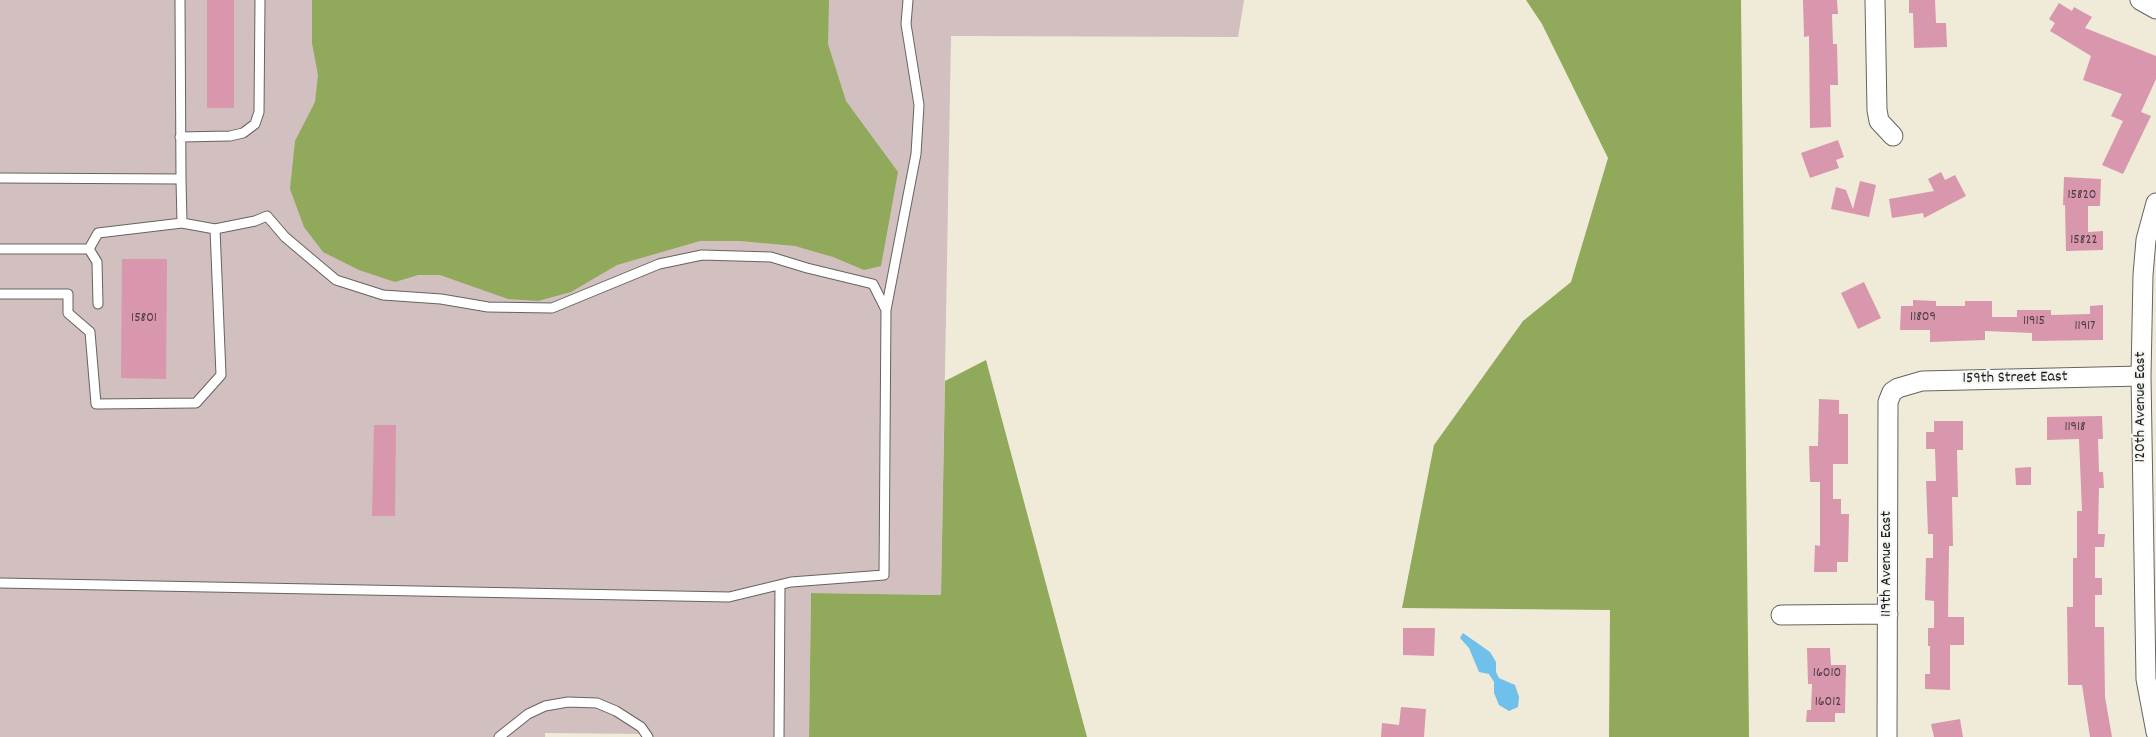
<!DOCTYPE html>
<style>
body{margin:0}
canvas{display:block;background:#f0ebd8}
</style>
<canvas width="2156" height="737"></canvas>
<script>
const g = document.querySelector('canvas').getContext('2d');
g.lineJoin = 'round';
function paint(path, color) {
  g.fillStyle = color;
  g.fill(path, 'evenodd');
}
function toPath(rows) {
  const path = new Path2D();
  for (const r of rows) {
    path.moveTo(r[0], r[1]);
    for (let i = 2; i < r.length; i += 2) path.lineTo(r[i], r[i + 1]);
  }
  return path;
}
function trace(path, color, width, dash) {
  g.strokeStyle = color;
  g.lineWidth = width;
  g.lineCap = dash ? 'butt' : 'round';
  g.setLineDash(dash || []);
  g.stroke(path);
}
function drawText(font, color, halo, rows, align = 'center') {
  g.font = font + ' Dekko,sans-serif';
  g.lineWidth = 4.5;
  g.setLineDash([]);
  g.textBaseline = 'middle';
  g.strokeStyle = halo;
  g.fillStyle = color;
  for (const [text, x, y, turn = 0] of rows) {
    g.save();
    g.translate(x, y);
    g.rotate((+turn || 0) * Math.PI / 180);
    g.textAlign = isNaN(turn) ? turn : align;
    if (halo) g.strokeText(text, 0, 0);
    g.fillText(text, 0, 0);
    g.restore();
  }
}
const industrial = toPath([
 [0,0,1244,0,1238,37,951,36,941,595,811,593,809,737,647,737,646,734,545,733,545,737,0,737]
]);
const forest = toPath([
 [312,0,829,0,828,44,846,101,898,172,881,266,864,270,833,257,795,246,740,241,700,241,617,265,571,292,538,301,508,299,440,275,418,275,395,282,359,270,323,252,304,227,290,189,295,141,315,102,318,75,312,43],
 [1526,0,1741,0,1749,737,1609,737,1610,610,1402,608,1434,445,1523,321,1571,282,1608,158,1542,24],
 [986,360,1087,737,809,737,811,593,941,595,945,381]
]);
const water = toPath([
 [1463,633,1490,652,1496,662,1496,672,1499,678,1515,685,1519,697,1518,707,1509,711,1499,705,1494,693,1494,682,1489,674,1479,672,1469,648,1460,638]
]);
const building = toPath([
 [207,0,234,0,234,108,207,108],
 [1803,0,1837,0,1838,14,1832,14,1833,44,1837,44,1838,85,1830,85,1831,127,1810,128,1809,36,1804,37],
 [1909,0,1935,0,1936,23,1946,23,1947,47,1914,48,1913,13,1909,13],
 [2059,3,2072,11,2074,7,2092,17,2085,28,2156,56,2156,79,2141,112,2151,116,2123,174,2102,165,2123,121,2111,116,2122,94,2083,80,2091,56,2050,31,2055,23,2049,19],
 [1838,140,1844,157,1836,160,1839,168,1810,178,1801,153],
 [1941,172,1945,180,1955,175,1966,196,1924,218,1923,213,1892,218,1889,199,1934,191,1928,179],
 [2064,177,2101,179,2100,206,2088,206,2088,232,2103,231,2103,250,2066,251,2065,205,2063,205],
 [1860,181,1876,185,1869,217,1831,209,1836,187,1846,190,1853,209],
 [122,259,167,259,166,379,121,378],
 [1864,282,1881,318,1858,329,1841,293],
 [1913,300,1936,301,1936,306,1965,306,1965,301,1992,301,1992,317,2017,317,2017,310,2051,310,2051,315,2090,314,2090,306,2103,305,2103,340,2032,341,2032,333,1985,331,1985,340,1930,342,1930,330,1900,330,1901,306,1913,306],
 [1819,399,1839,400,1839,414,1848,414,1848,464,1833,464,1833,499,1841,499,1841,514,1849,514,1848,562,1837,562,1837,572,1814,572,1815,545,1820,546,1820,482,1810,482,1809,446,1818,446],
 [2102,416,2103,439,2098,439,2099,472,2103,472,2104,488,2099,488,2098,534,2105,534,2104,547,2095,547,2095,578,2102,578,2102,595,2095,595,2095,627,2104,627,2105,697,2112,737,2090,737,2082,685,2068,685,2067,607,2073,607,2073,558,2077,558,2077,511,2082,511,2079,439,2047,440,2047,417],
 [1934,421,1963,421,1963,450,1957,450,1958,497,1952,497,1953,546,1949,546,1948,617,1964,617,1964,645,1950,645,1950,690,1925,689,1925,674,1930,674,1930,646,1928,646,1928,628,1934,628,1934,601,1925,600,1926,558,1933,558,1933,534,1928,534,1926,481,1936,481,1935,449,1926,449,1926,432,1934,432],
 [374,425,396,425,395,516,372,516],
 [2031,467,2031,485,2016,485,2015,468],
 [1403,628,1435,628,1434,656,1403,655],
 [1807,648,1830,648,1831,665,1846,665,1845,713,1835,713,1835,722,1806,722,1807,710,1811,710,1812,684,1808,684],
 [1401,707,1426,709,1424,737,1381,737,1382,723,1399,725],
 [1960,719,1963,737,1934,737,1931,724]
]);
const service = toPath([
 [180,137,230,136,243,133,255,124,259,112,260,0],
 [0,178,181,179,180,0],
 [0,249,89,249,98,233,182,223,181,179],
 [89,249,97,262,98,304],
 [0,294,68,294,68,313,90,332,96,404,196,403,221,375,215,229],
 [886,310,916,154,919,105,906,24,908,0],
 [0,583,729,597,791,582,884,575,886,310,873,284,807,268,771,257,702,255,659,264,552,308,488,307,441,299,383,295,336,280,285,237,267,216,255,221,215,229,182,223],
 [499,737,528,714,545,706,568,702,597,703,616,711,641,727,648,737],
 [779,737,780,585]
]);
const minor = toPath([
 [1875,0,1877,110,1879,121,1893,136],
 [2140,0,2156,9],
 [2156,203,2146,240,2143,275,2141,376,2146,679,2156,732],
 [1781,615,1888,614],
 [1887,737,1888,402,1892,392,1898,388,1922,381,2141,376]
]);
const numberNames = [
 ["15820",2082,196],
 ["15822",2084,241],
 ["11809",1923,318],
 ["15801",144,319],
 ["11915",2034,322],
 ["11917",2085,327],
 ["11918",2075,428],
 ["16010",1827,674],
 ["16012",1828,703]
];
const streetNames = [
 ["159th Street East",2015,379,-1],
 ["120th Avenue East",2142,407,-90],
 ["119th Avenue East",1888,564,-90]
];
paint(industrial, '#d2bfbf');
paint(forest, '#90a95a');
paint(water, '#6fc0eb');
paint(building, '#d897ac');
trace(service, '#66645e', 11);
trace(minor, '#66645e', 21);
trace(service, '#fff', 9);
trace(minor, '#fff', 19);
drawText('14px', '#4b3b40', null, numberNames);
drawText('16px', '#1c1c1c', '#f6f6f2', streetNames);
</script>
